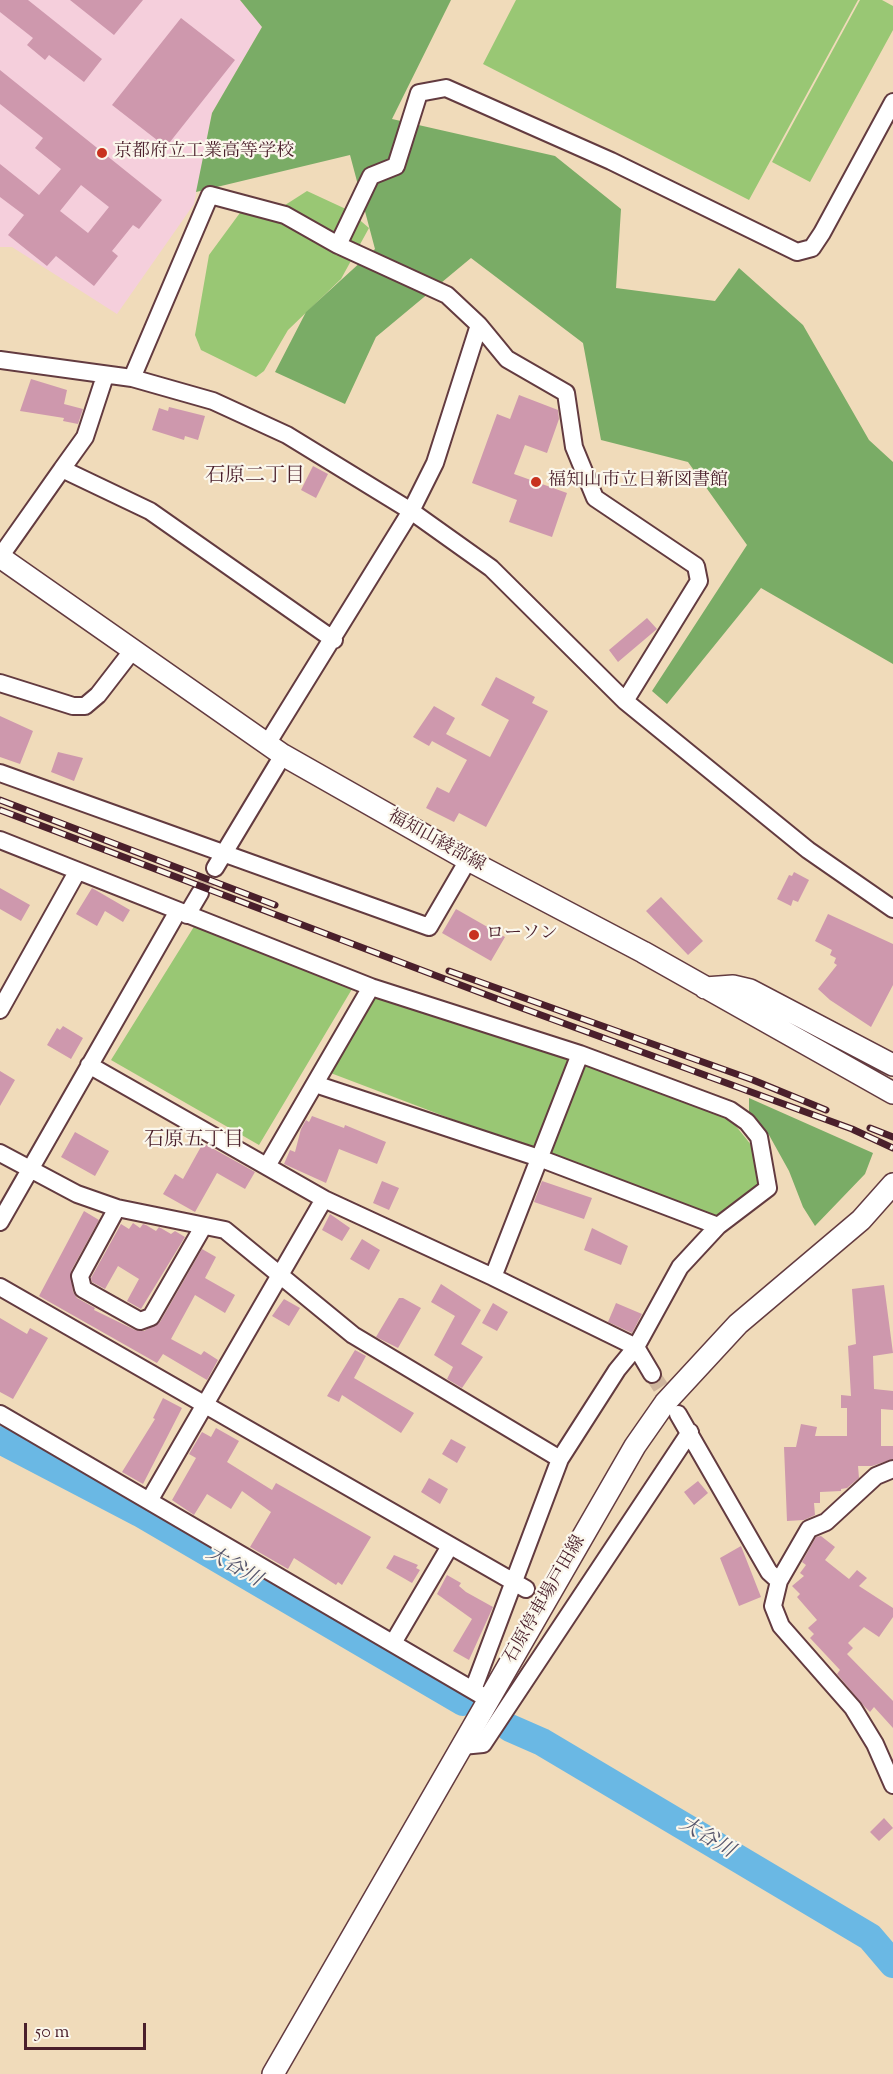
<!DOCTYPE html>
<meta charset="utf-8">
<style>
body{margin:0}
#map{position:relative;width:893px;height:2074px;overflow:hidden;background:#f0dbba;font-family:"Sorts Mill Goudy",serif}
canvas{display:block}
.scale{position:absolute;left:24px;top:2023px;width:122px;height:27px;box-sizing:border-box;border:3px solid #4a1f2b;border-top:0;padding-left:8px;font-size:18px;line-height:21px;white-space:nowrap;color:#4a1f2b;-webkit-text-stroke:4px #fbf7ec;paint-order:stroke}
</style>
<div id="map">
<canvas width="893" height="2074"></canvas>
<div class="scale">50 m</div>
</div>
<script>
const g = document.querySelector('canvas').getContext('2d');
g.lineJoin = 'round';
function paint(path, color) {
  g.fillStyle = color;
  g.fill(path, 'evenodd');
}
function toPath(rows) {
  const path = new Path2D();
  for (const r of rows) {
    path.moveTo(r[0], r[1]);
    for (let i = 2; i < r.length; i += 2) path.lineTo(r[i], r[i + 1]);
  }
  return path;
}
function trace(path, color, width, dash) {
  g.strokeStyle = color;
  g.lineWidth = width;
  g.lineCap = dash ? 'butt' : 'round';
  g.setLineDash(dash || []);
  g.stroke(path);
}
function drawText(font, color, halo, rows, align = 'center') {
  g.font = font + ' "Sorts Mill Goudy","Noto Serif JP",serif';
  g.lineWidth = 4.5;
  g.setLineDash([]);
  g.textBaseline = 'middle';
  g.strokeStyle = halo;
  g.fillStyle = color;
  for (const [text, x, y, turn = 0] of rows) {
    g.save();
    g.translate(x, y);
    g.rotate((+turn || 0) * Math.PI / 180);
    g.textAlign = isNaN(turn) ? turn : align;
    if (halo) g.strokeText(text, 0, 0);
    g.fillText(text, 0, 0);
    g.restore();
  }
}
const built = toPath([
 [0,0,240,0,262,27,212,113,194,204,117,314,12,247,0,247]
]);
const green = toPath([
 [516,0,858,0,749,200,483,64],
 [860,0,882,0,893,6,893,30,810,182,772,162],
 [307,191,348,210,369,228,341,279,288,330,264,371,256,377,201,350,195,335,209,255,245,206,282,207],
 [195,925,352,989,259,1145,111,1060],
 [375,986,731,1120,752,1146,758,1184,715,1219,328,1072]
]);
const forest = toPath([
 [240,0,451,0,392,119,555,156,621,209,616,288,715,301,739,268,803,325,869,440,893,462,893,664,761,588,667,704,652,691,747,545,688,462,601,440,583,343,471,258,376,337,345,404,275,372,306,312,375,249,350,155,196,192,212,113,262,27],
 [749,1098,873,1153,865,1174,815,1226,803,1207,789,1171,769,1135,749,1112]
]);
const river = toPath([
 [0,1440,140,1513,463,1702],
 [510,1728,542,1742,870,1937,893,1964]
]);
const building = toPath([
 [0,0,28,0,102,59,84,82,49,55,45,60,27,45,33,38,0,12],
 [70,0,143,0,114,35],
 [181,18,235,60,166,147,112,105],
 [0,70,162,200,139,229,133,225,112,251,118,256,94,286,56,256,47,266,8,235,24,215,0,197,0,164,39,195,61,169,35,148,43,138,0,104],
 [81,185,109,207,88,233,60,211],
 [31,379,67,390,64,404,83,409,78,424,63,421,64,418,20,411],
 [519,395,558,410,559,419,547,453,525,445,514,474,567,493,552,537,509,522,517,500,472,483,497,414,510,419],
 [169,407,205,416,198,440,185,436,184,440,152,430,159,408,168,411],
 [313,466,328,474,316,498,301,490],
 [647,618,657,629,618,662,609,650],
 [496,677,535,697,532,703,548,711,486,827,459,813,454,822,426,808,437,787,449,793,467,760,432,741,429,746,413,737,434,706,455,718,446,734,490,757,509,720,481,705],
 [0,716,33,731,20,764,0,757],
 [58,752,83,758,74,781,51,772],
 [794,872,809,880,798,902,793,900,791,906,777,899,789,875,792,876],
 [0,888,30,905,21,921,0,909],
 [92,888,130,910,123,922,105,911,97,926,76,914],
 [661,897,703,941,688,955,646,911],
 [456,909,505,937,491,961,442,933],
 [828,914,893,944,893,985,871,1027,830,1000,818,989,837,965,834,963,836,958,830,955,832,950,815,941],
 [63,1026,83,1038,71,1059,47,1045,57,1028,60,1030],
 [0,1071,15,1080,0,1106],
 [312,1116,344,1128,345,1125,386,1142,377,1164,339,1149,326,1183,284,1164,290,1150,295,1152,301,1129,306,1120,309,1122],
 [75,1132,109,1151,95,1176,61,1157],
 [203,1143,255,1172,245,1189,217,1173,195,1212,163,1194,175,1174,183,1179],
 [382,1181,399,1188,389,1210,373,1203],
 [542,1181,592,1198,584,1219,534,1202],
 [84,1211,99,1220,71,1271,73,1292,77,1298,95,1308,94,1310,135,1330,144,1331,160,1322,202,1249,216,1257,205,1278,235,1295,225,1313,195,1295,171,1339,201,1355,204,1351,218,1360,207,1380,163,1354,157,1363,39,1296],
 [330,1214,350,1228,342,1241,322,1230],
 [133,1223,140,1228,143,1224,146,1225,156,1231,159,1227,171,1234,175,1231,185,1237,141,1309,127,1301,139,1279,118,1266,105,1289,92,1282,91,1278,121,1224,129,1229],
 [592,1228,628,1246,621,1265,584,1250],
 [362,1239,380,1250,369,1270,350,1259],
 [441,1284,481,1310,461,1344,483,1357,462,1388,447,1379,453,1367,434,1355,455,1316,431,1302],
 [884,1285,893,1353,873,1356,874,1389,893,1391,893,1410,881,1409,881,1446,893,1446,893,1459,872,1466,858,1466,859,1478,847,1488,841,1489,841,1491,820,1492,820,1503,814,1503,815,1515,804,1520,787,1521,784,1447,796,1447,801,1424,817,1427,815,1436,847,1436,847,1408,841,1408,841,1395,851,1396,848,1346,856,1344,852,1289],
 [399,1298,403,1298,421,1308,398,1348,376,1337],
 [284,1299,300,1308,289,1326,272,1316],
 [493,1303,508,1312,497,1331,482,1323],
 [616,1303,642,1314,632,1333,608,1322],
 [0,1318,27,1334,30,1328,48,1338,13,1399,0,1392],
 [355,1350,366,1356,354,1378,414,1413,401,1433,342,1395,339,1402,327,1396],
 [163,1398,182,1408,143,1484,122,1472,155,1419,153,1418],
 [216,1428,239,1441,227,1462,272,1490,276,1483,371,1537,342,1585,338,1582,336,1585,294,1558,288,1569,250,1547,271,1512,242,1491,231,1509,207,1494,194,1515,172,1500,196,1458,189,1454,202,1432,211,1437],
 [451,1439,466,1447,457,1463,442,1454],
 [429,1478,448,1489,440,1504,421,1492],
 [698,1481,708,1493,694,1505,684,1492],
 [821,1536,835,1547,825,1560,849,1579,857,1570,867,1578,859,1586,893,1608,893,1617,879,1637,864,1627,848,1643,853,1648,847,1654,893,1701,893,1728,874,1707,870,1712,863,1705,837,1674,840,1670,810,1638,814,1634,808,1628,817,1620,797,1597,800,1594,792,1586,804,1576,800,1573,806,1565,802,1562,816,1537],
 [741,1546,761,1597,739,1606,720,1558],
 [394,1555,418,1565,416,1568,420,1570,412,1583,386,1568],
 [447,1575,461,1583,459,1586,466,1592,493,1607,469,1660,453,1651,472,1619,437,1594],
 [884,1818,893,1828,879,1841,870,1832]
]);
const minorTunnel = toPath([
 [200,893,215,868],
 [652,1374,674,1408]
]);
const minor = toPath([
 [479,325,507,359,566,393,574,447,595,498,696,566,699,581,625,701],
 [0,360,132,378,213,401,287,435,411,511,491,568,625,701,808,850,893,909],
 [132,378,210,195,285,215,338,245,371,176,396,166,419,93,446,88,611,161,797,252,812,248,822,233,893,102],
 [62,469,85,437,105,376],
 [0,557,62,469,150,511,334,640],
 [0,683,73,706,85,706,98,695,132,651],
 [267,744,411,511,435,463,479,325,447,295,338,245],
 [0,773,429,927,468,860],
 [0,840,371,987,580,1054,730,1110,747,1122,759,1137,768,1188,718,1226,680,1267,636,1347,617,1370,560,1459,473,1690],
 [215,868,283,755],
 [187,915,200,893],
 [0,1010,77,872],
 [89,1065,324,1199,493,1277,636,1347,652,1374],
 [315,1084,539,1158,718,1226],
 [0,1153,77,1194,117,1208,225,1230,353,1335,560,1459],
 [267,1166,371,987],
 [117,1208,80,1276,83,1289,140,1321,151,1317,203,1227],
 [0,1222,178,911],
 [493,1277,580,1054],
 [0,1287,526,1589],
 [0,1414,481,1695],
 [678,1414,769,1572,779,1581],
 [893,1469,876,1476,826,1522,809,1529,779,1581,773,1606,781,1626,853,1708,875,1744,893,1785],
 [149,1501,324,1199],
 [393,1643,450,1546],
 [462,1746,483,1744,690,1432]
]);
const major = toPath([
 [0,557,283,755,468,860,643,952,893,1093],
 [705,988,733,986,750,990,893,1065],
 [273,2074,635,1446,665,1403,738,1324,861,1220,893,1184]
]);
const rail = toPath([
 [0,800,275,905],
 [0,810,500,1000,852,1129,893,1148],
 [449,971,753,1080,826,1110],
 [870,1128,893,1137]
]);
const markers = [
 [102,153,6,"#c8321e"],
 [536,482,6,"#c8321e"],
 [474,935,6,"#c8321e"]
];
const poiNames = [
 ["京都府立工業高等学校",114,153],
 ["福知山市立日新図書館",548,482],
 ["ローソン",486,935]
];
const streetNames = [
 ["福知山綾部線",436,842,29],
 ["石原停車場戸田線",546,1600,-60]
];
const neighbourhoodNames = [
 ["石原二丁目",255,478],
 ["石原五丁目",194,1142]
];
const waterNames = [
 ["大谷川",233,1568,30],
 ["大谷川",706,1839,31]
];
paint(built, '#f5cfdc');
paint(green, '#99c774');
paint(forest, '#7aac66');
trace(river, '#6ab8e4', 28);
paint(building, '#ce98ad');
trace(minorTunnel, '#cfb59d', 16, [16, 8]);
trace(minor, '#633b40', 20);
trace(major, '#633b40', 24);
trace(minor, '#fff', 16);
trace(major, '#fff', 21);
trace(rail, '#4a1f2b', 7);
trace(rail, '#fbf7ec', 4.5, [14]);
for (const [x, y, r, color] of markers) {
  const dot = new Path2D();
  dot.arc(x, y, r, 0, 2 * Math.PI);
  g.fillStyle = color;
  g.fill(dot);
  trace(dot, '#fbf7ec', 2);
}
drawText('18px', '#4a1f2b', '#fbf7ec', poiNames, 'left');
drawText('18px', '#4a1f2b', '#fbf7ec', streetNames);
drawText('20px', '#4a1f2b', '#fbf7ec', neighbourhoodNames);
drawText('italic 20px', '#55556c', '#fbf7ec', waterNames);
</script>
